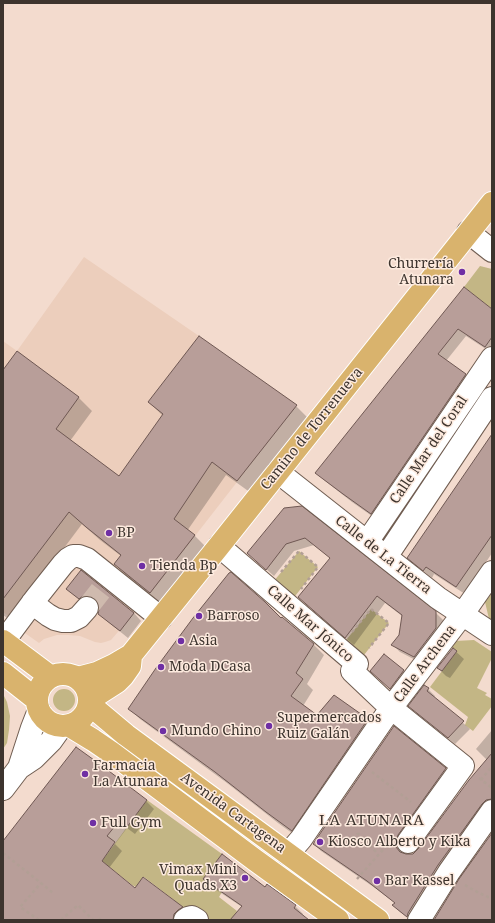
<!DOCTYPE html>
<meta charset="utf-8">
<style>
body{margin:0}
#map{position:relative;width:495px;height:923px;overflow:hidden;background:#f3dbce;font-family:"Noto Serif",serif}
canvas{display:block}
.frame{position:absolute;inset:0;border:4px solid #3d342e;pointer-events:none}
</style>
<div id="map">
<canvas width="495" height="923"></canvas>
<div class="frame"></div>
</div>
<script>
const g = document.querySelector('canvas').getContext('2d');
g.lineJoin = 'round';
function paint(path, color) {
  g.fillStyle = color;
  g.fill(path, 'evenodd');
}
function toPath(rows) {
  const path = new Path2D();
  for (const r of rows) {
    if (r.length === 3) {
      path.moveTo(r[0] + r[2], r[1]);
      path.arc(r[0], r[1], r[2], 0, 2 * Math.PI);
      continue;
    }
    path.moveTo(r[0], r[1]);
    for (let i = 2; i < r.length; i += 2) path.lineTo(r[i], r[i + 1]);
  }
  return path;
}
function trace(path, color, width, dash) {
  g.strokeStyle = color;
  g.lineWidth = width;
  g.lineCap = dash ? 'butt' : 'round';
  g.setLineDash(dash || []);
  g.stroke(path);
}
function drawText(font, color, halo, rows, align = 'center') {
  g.font = font + ' "Noto Serif",serif';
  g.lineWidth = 3;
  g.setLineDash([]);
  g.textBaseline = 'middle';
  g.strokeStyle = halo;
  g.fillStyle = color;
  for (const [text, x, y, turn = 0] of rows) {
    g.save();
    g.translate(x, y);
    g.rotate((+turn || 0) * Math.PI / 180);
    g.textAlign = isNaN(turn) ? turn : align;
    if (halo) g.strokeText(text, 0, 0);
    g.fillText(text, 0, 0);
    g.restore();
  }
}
const built = toPath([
 [84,257,199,336,297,405,142,604,111,640,105,642,101,643,95,642,80,636,68,635,57,635,44,639,39,643,15,626,12,619,3,612,3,341,17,351]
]);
const green = toPath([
 [480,266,492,269,492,309,464,287],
 [299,551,318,567,288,605,268,588],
 [492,593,492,621,489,619,485,602],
 [371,609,389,623,357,664,339,649],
 [474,640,492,652,492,658,477,688,487,693,485,695,492,699,492,706,473,731,465,725,468,717,430,687,457,651,451,647,455,641],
 [64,700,11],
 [3,694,7,702,10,716,9,730,7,743,3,749],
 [147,800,222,854,203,879,222,892,219,897,237,911,235,914,239,919,238,920,204,920,184,913,179,909,174,900,144,877,136,887,132,885,102,861]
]);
const shadow = toPath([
 [464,289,492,310,492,353,466,336,446,361,465,374,473,382,379,521,352,502,324,480,317,473],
 [17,352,79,398,92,411,70,441,119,478,163,416,149,402,296,406,309,419,251,493,226,475,187,531,195,536,208,549,164,606,128,577,115,564,121,556,100,540,82,524,10,620,3,615,3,372],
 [492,436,492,553,465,594,434,574,432,578,416,565],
 [284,509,435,612,443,620,444,636,423,664,400,652,393,645,400,635,402,616,385,603,354,645,307,605,331,558,314,545,294,551,274,576,248,553],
 [81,572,134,613,141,621,128,638,107,621,99,613,100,604,98,603,92,603,88,606,75,596,68,589],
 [282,618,314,645,324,655,307,684,313,690,303,706,317,716,334,696,368,720,378,730,303,841,278,823,227,783,140,719,130,709],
 [453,649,464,659,450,678,446,676,438,668],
 [384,656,404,671,411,678,398,696,372,671],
 [425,686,435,696,434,698,470,729,455,744,416,713],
 [492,730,492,808,411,920,400,912,394,905,395,903,375,888,321,851,314,844,445,769,452,776,402,848,403,854,414,854,419,850,487,760,476,749],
 [146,801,154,809,135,834,127,828,115,844,122,851,109,868,135,889,144,879,182,907,190,915,184,920,3,920,3,841],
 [204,879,265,888,295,906,303,914,302,915,307,920,239,920,242,907,212,887]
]);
const building = toPath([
 [464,287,492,309,492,337,485,347,458,329,438,354,466,374,371,514,343,494,315,473,464,287],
 [199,336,297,405,237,481,212,462,174,519,195,535,150,593,114,564,121,555,86,527,69,512,3,599,3,370,17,351,79,397,56,429,119,476,163,414,148,402,199,336],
 [492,434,492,535,456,587,426,567,423,571,407,558,492,434],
 [302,506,436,611,436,628,414,657,391,645,399,635,402,615,377,596,345,638,298,597,330,558,305,538,286,544,266,570,247,553,284,508,302,506],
 [81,570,134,613,120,631,98,614,99,610,99,604,95,598,89,596,83,596,79,599,66,589,81,570],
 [231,572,265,602,281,618,282,617,314,644,296,673,303,679,291,696,317,715,334,695,368,719,292,831,266,812,215,772,128,709,156,668,193,618,229,573,231,572],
 [453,648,457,651,442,671,437,668,453,648],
 [384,654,404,670,390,689,370,671,384,654],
 [424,685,429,688,427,691,464,721,448,738,408,706,424,685],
 [394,726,446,768,398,835,396,841,396,847,400,852,406,854,413,854,418,849,469,780,492,753,492,799,486,800,482,804,438,865,408,913,407,917,392,905,395,903,367,881,313,844,394,726],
 [76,747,101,765,147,800,127,827,119,821,107,836,115,842,102,861,135,888,143,877,183,907,178,910,174,914,173,920,3,920,3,841,76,747],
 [492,833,492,920,434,920,459,879,492,833],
 [222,854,265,887,267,884,296,905,294,908,309,920,230,920,242,906,203,879,222,854]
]);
const minorTunnel = toPath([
 [87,608,105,585]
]);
const path = toPath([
 [281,572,299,551,318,567,301,589],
 [352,632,371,609,389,623,369,648],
 [372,772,411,802],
 [479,778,492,788],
 [481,780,492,766],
 [352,838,357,834,359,834,378,854],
 [3,853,41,883,53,893],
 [357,879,388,844],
 [465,885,479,893,488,897,492,897],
 [39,920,20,907,41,883],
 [61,920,78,905,93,920],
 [98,920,100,919,101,920]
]);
const minor = toPath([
 [468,232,492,251],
 [278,472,438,598,492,634],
 [367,542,492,358],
 [219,546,268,588,357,664,352,671,391,708,463,766,408,842],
 [386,557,492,398],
 [32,603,48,615,55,619,63,621,71,621,79,617,87,608],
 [4,641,36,598,63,564,68,559,73,556,79,556,87,559,161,618],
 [19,768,32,728,39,710],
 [3,789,19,768,34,758,51,741,61,727],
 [288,854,301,839,391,708,462,615,492,572],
 [185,920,188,918,192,917,197,920],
 [419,920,449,872,492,811]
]);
const major = toPath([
 [3,641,51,677],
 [3,673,37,700],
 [63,700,26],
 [78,678,97,673,114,665,131,655,219,546,492,203],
 [89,700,117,682,123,676,130,666,131,655],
 [89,704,126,735,378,920],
 [70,726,93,740,112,753,255,860,338,920]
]);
const markers = [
 [462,272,4,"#6f2fa4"],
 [109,533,4,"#6f2fa4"],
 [142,566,4,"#6f2fa4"],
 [199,616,4,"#6f2fa4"],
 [181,641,4,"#6f2fa4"],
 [161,667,4,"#6f2fa4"],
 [269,726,4,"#6f2fa4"],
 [163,731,4,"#6f2fa4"],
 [85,774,4,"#6f2fa4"],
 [93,823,4,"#6f2fa4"],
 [320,842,4,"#6f2fa4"],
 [245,878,4,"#6f2fa4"],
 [377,881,4,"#6f2fa4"]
];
const poiNames = [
 ["Churrería",454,264,"right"],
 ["Atunara",454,280,"right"],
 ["BP",117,533],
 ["Tienda Bp",150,566],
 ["Barroso",207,616],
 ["Asia",189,641],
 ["Moda DCasa",169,667],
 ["Supermercados",277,718],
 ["Ruiz Galán",277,734],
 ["Mundo Chino",171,731],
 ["Farmacia",93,766],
 ["La Atunara",93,782],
 ["Full Gym",101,823],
 ["Kiosco Alberto y Kika",328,842],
 ["Vimax Mini",237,870,"right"],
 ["Quads X3",237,886,"right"],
 ["Bar Kassel",385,881]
];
const streetNames = [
 ["Camino de Torrenueva",312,429,-51],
 ["Calle Mar del Coral",429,450,-56],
 ["Calle de La Tierra",383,555,38],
 ["Calle Mar Jónico",310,624,41],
 ["Calle Archena",425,664,-53],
 ["Avenida Cartagena",233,813,36]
];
const neighbourhoodNames = [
 ["LA ATUNARA",372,821]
];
paint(built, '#eccebc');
paint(green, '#c3b685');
paint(shadow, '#0003');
paint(building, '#b89e99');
trace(building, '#6f5853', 1);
trace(minorTunnel, '#cfbaae', 22, [22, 11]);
trace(minor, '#705d51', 24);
trace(major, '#fff', 24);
trace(path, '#b29f95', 2.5, [3, 3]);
trace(minor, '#fff', 22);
trace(major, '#d9b36d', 22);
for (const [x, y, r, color] of markers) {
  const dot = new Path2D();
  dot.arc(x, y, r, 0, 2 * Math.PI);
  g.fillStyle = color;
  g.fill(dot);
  trace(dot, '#fdeade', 1.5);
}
drawText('14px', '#3d342e', '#fdeade', poiNames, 'left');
drawText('14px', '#3d342e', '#fdeade', streetNames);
g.letterSpacing = '1px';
drawText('15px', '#3d342e', '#fdeade', neighbourhoodNames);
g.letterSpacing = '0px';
</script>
